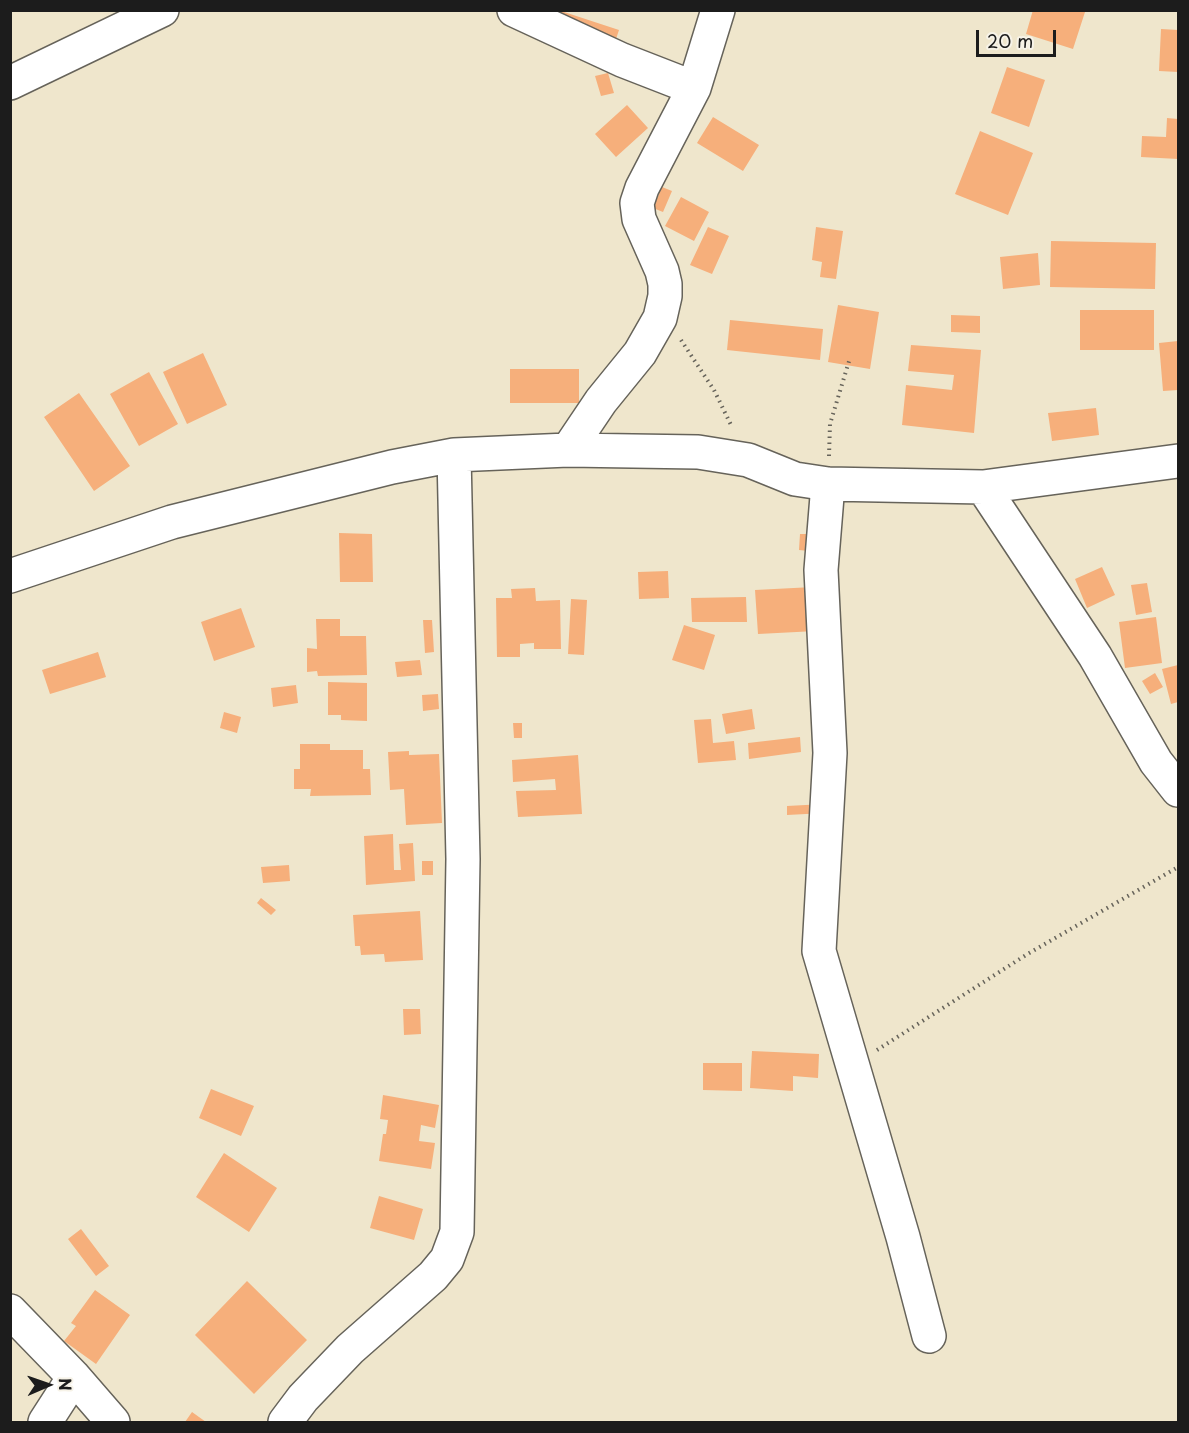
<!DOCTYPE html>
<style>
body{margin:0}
#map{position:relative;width:1189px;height:1433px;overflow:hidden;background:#efe6cc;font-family:"Playpen Sans",sans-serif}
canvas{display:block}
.frame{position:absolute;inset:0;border:12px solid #1c1c1c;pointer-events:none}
.north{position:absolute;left:18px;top:1355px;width:60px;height:60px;-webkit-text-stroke:4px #f7f3e8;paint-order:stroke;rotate:88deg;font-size:16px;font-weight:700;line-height:24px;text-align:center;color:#1c1c1c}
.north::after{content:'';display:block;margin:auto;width:21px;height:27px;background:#1c1c1c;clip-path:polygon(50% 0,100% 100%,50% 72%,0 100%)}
.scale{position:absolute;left:976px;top:30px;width:80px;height:27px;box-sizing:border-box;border:3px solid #1c1c1c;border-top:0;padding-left:8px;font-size:18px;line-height:21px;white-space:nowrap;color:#1c1c1c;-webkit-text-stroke:4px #f7f3e8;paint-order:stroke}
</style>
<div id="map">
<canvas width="1189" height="1433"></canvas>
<div class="frame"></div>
<div class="north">N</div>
<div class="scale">20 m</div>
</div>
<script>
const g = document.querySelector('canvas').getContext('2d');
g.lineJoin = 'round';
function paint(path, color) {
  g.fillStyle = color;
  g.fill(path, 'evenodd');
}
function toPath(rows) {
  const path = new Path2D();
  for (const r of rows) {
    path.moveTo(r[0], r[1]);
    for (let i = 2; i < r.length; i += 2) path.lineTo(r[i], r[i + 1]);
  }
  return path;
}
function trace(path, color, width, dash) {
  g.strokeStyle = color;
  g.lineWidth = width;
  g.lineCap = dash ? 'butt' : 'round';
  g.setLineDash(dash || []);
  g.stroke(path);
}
const building = toPath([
 [1033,10,1079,10,1085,12,1073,49,1026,34],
 [561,11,619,30,611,54,554,35],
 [1161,29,1178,30,1178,72,1159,71],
 [1007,67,1045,80,1029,127,991,113],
 [608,73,614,93,601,96,595,76],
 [627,105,648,128,616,157,595,134],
 [713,117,759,145,743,171,697,143],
 [1167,118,1178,119,1178,159,1141,157,1142,136,1166,137],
 [980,131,1033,153,1008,215,955,194],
 [662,187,672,191,663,212,653,208],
 [681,197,709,212,694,241,665,226],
 [708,227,729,236,712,274,690,265],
 [816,227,843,231,836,279,820,277,822,262,812,260],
 [1051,241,1156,243,1155,289,1050,287],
 [1038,253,1040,285,1003,289,1000,257],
 [838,305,879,312,870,369,828,362],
 [1080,310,1154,310,1154,350,1080,350],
 [951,315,980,316,980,333,951,332],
 [730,320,823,329,820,360,727,350],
 [1178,341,1178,390,1163,391,1159,343],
 [911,345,981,350,974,433,902,425,906,385,952,390,954,375,908,371],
 [203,353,227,405,187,424,163,372],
 [510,369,579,369,579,403,510,403],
 [149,372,178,424,139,446,110,394],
 [79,393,130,466,94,491,44,417],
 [1096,408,1099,435,1052,441,1048,413],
 [339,533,372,534,373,582,340,582],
 [800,534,810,534,809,551,799,550],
 [1102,567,1115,595,1087,608,1075,579],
 [668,571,669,598,639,599,638,572],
 [1147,583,1152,612,1136,615,1131,585],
 [813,587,816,631,758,634,755,590],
 [535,588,536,601,560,600,561,649,534,649,534,643,520,644,520,657,497,657,496,598,512,598,511,589],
 [746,597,747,622,692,622,691,598],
 [571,599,587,600,584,655,568,654],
 [241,608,255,647,214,661,201,622],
 [1156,617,1162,663,1125,668,1119,622],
 [316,619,340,619,340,636,366,636,367,675,318,676,317,671,307,672,307,648,317,649],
 [423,620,432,620,434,652,425,653],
 [684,625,715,635,704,670,672,660],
 [98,652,106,677,50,694,42,670],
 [420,660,422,675,397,677,395,662],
 [1178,665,1178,702,1171,704,1162,669],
 [1155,673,1163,687,1150,694,1142,681],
 [328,682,367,683,367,721,341,720,341,715,328,715],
 [296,685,298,703,273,707,271,688],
 [438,694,439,709,423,711,422,695],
 [752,709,755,729,726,734,722,714],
 [224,712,241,717,237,733,220,728],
 [711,719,713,743,734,741,736,760,698,763,694,720],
 [513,723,522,723,522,738,514,738],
 [800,737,801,752,749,759,748,743],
 [300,744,330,744,330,750,363,750,363,769,370,769,371,795,310,796,311,789,294,789,294,769,300,769],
 [409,751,409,755,439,754,442,823,406,825,404,789,390,790,388,752],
 [578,755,582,814,518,817,516,791,556,790,555,779,513,782,512,760],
 [824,804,825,813,787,815,787,806],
 [393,834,394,870,401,870,399,844,413,843,415,881,366,885,364,836],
 [422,861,433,861,433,875,422,875],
 [289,865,290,881,263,883,261,867],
 [261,898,276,910,271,915,257,903],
 [420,911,423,960,385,962,384,954,361,955,360,946,355,946,353,915],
 [403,1009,420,1009,421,1034,404,1035],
 [752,1051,819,1054,818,1078,793,1076,793,1091,750,1088],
 [703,1063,742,1063,742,1091,703,1090],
 [211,1089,254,1106,241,1136,199,1118],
 [383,1095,439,1105,435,1128,421,1125,419,1141,435,1143,431,1169,379,1161,383,1134,386,1134,388,1120,380,1119],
 [224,1153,277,1188,249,1232,196,1197],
 [379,1196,423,1209,414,1240,370,1228],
 [81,1229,109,1266,96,1276,68,1239],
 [247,1281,307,1340,254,1394,195,1335],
 [95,1290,130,1315,96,1364,64,1341,76,1326,71,1323],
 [192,1412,206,1422,185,1422]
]);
const path = toPath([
 [681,340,714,390,732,427],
 [829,456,830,424,850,358],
 [877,1050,1026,955,1178,867]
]);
const minor = toPath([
 [514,10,622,60,694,88],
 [10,83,162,10],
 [568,450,601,401,640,353,660,318,665,296,665,284,662,271,639,219,637,203,642,188,694,88,718,10],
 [828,484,821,570,830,753,819,951,903,1237,929,1336],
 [983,487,1095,656,1156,762,1178,790],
 [10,576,172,522,392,467,454,455,568,450,698,452,748,460,795,479,828,484,983,487,1178,461],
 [10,1311,74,1377,113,1422],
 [45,1422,74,1377],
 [285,1422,303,1398,350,1349,433,1276,447,1259,457,1232,463,859,454,455]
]);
paint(building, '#f6af7b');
trace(minor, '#66635a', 36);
trace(path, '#66635a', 4, [1.5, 4.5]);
trace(minor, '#fff', 33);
</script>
